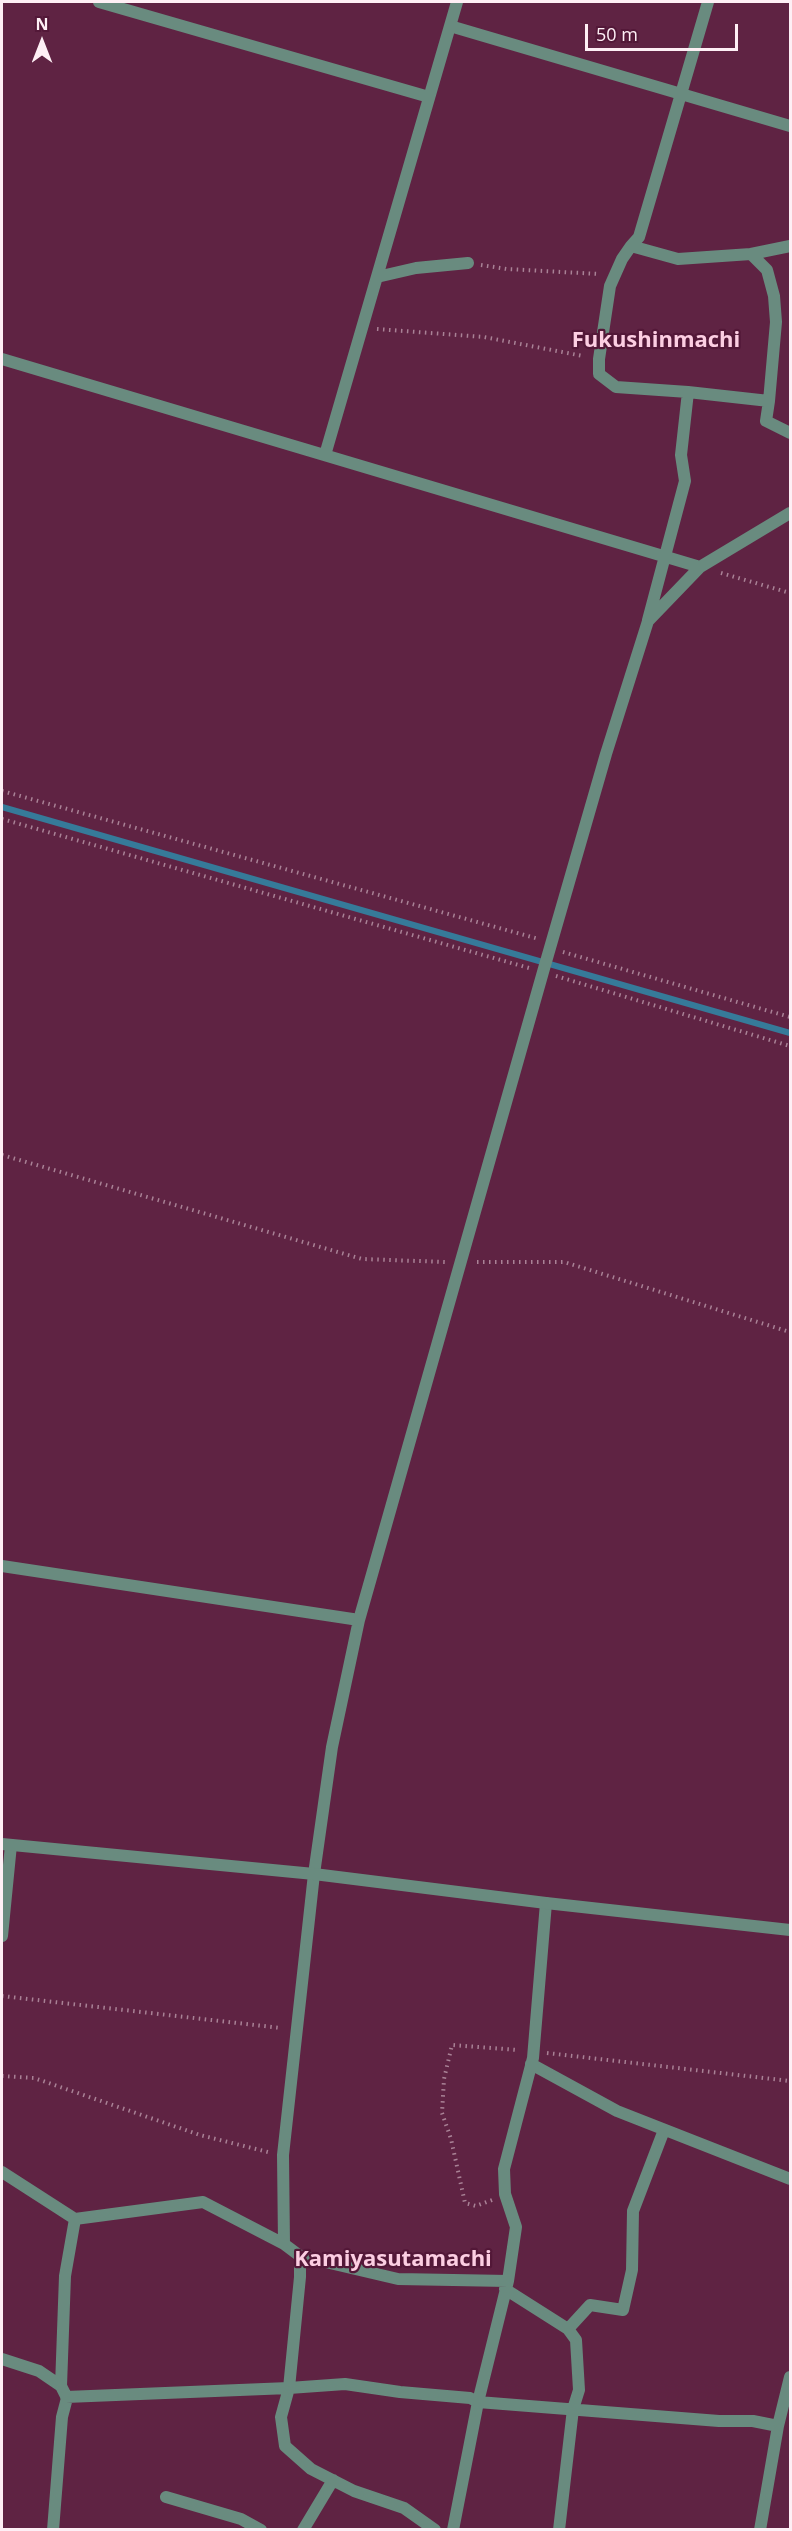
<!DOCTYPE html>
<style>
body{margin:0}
#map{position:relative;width:792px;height:2531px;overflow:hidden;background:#5f2343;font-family:"Open Sans",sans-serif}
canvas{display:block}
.frame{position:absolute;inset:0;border:3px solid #feeff5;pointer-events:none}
.north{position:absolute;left:12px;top:12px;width:60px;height:60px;-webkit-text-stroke:4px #531838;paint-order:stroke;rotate:0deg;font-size:16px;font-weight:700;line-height:24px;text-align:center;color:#feeff5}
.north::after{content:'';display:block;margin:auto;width:21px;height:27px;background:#feeff5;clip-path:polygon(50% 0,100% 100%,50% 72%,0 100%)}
.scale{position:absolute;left:585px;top:24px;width:153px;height:27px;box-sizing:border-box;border:3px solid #feeff5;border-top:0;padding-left:8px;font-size:18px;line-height:21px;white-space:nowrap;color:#feeff5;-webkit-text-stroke:4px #531838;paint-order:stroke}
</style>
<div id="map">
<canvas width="792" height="2531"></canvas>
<div class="frame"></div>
<div class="north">N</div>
<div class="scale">50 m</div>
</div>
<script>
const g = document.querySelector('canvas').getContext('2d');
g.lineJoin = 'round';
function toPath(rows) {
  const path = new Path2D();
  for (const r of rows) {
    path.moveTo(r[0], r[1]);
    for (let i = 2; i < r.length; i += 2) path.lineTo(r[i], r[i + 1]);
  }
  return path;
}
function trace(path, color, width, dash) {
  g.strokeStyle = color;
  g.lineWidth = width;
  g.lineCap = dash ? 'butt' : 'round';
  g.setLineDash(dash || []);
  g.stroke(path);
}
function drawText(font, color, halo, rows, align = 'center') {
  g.font = font + ' "Open Sans",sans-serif';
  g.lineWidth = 4.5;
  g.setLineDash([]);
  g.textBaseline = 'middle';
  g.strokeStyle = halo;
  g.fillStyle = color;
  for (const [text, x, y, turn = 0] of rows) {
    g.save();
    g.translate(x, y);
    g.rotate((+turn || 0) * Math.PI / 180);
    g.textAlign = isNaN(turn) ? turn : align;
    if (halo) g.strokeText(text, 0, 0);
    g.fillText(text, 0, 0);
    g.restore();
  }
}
const stream = toPath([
 [2,807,790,1033]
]);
const path = toPath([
 [481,265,507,269,599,274],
 [377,329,484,337,583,356],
 [721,573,790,593],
 [2,791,539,939],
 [2,819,529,968],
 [563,952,790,1017],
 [556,976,790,1046],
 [2,1155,362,1259,445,1262],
 [477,1262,564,1262,790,1332],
 [2,1996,281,2028],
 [547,2053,790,2081],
 [2,2076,34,2078,200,2135,268,2152],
 [492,2200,476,2206,465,2203,451,2139,442,2113,444,2079,452,2045,518,2050]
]);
const minor = toPath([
 [99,2,429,97],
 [450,26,790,126],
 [631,246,678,259,751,254,767,270,774,296,776,322,769,401,688,392,616,387,599,374,599,359,610,286,622,259,631,246,639,237,708,2],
 [751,254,790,246],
 [377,277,416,268,468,263],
 [2,359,700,567],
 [769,401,766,421,790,433],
 [325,455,457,2],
 [648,620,685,481,681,455,688,392],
 [2,1566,359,1620],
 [2,1936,11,1845],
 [531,2064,617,2111,790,2179],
 [2,2172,75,2219,203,2202,284,2244],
 [300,2256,398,2279,508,2281,478,2402,453,2530],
 [508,2281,516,2227,505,2194,504,2169,533,2058,546,1903],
 [505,2289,568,2329,576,2340,579,2390,573,2409,559,2530],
 [568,2329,590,2305,623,2310,632,2270,633,2211,664,2130],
 [2,2359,39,2371,61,2386,67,2398,62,2417,53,2530],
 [61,2386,65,2276,75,2219],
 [66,2397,289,2388,345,2384,400,2392,470,2398,478,2402,719,2421,753,2421,778,2426],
 [166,2497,241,2519,261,2530],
 [303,2530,333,2480],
 [435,2530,404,2508,354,2491,311,2469,285,2446,281,2417,289,2388,300,2277,300,2256,284,2244,283,2155,314,1874,332,1747,359,1620,543,972,606,754,648,621,700,567,790,513],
 [760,2530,778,2426,790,2377]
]);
const tertiary = toPath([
 [2,1844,314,1874,546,1903,790,1930]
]);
const quarterNames = [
 ["Fukushinmachi",656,341],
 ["Kamiyasutamachi",393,2260]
];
trace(stream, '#367a99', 6);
trace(path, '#a98296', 4, [1.5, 4.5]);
trace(minor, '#698b7f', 12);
trace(tertiary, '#698b7f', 12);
drawText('bold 22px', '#fccee2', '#531838', quarterNames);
</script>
